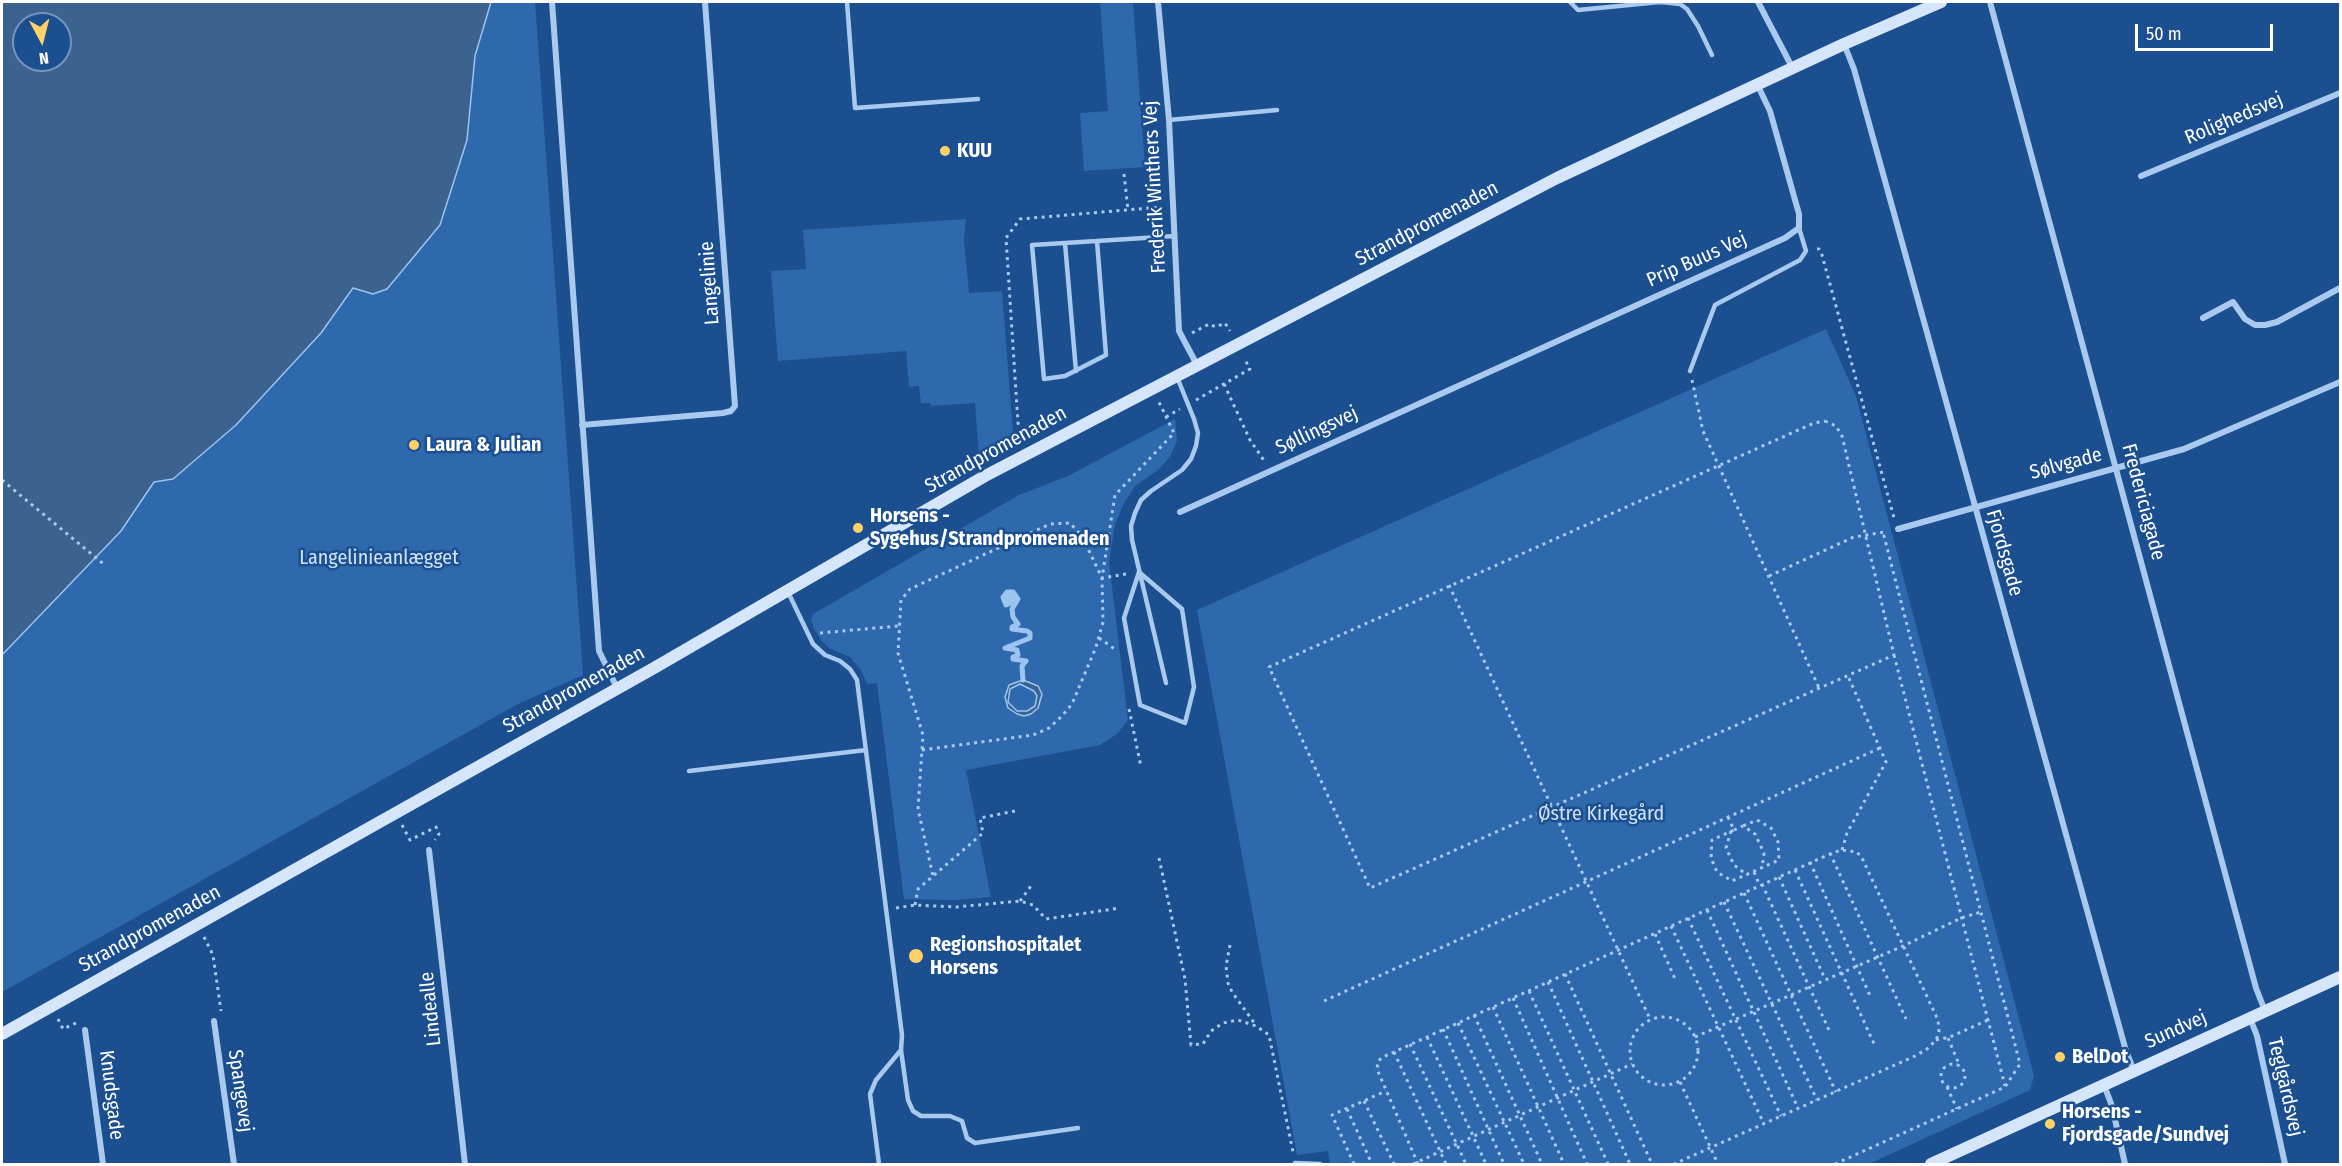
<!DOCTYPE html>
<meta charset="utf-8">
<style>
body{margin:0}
#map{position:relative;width:2342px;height:1166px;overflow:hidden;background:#1b4f8f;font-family:"Fira Sans Condensed",sans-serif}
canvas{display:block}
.frame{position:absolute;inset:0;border:3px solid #fff;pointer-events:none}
.north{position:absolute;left:12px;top:12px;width:60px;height:60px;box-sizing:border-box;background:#1b4f8f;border:2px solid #7695bc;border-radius:50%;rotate:173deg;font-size:16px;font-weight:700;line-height:24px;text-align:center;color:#fff}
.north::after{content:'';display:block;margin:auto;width:21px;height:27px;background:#ffd166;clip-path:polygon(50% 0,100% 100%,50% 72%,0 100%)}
.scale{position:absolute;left:2135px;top:24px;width:138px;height:27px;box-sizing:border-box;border:3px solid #fff;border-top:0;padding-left:8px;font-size:18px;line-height:21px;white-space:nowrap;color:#fff;-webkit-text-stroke:4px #1b4f8f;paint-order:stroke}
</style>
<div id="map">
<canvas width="2342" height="1166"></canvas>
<div class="frame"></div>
<div class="north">N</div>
<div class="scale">50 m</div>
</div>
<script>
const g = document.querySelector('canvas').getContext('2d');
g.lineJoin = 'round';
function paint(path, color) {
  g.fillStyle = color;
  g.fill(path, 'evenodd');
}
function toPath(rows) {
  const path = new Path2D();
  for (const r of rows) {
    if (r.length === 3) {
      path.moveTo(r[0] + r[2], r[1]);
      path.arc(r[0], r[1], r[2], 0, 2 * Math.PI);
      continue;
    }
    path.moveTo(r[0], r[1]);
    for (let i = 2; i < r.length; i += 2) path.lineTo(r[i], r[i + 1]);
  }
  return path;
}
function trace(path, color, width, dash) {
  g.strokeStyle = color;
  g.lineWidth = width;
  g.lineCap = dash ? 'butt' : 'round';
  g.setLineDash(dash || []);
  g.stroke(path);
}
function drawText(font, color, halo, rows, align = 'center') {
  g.font = font + ' "Fira Sans Condensed",sans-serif';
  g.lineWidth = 5;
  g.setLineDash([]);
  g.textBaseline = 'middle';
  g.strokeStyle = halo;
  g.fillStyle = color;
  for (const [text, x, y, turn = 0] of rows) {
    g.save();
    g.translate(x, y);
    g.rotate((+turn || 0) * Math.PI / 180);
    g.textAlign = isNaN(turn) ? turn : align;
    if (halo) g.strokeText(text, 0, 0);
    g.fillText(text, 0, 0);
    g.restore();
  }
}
const green = toPath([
 [491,2,535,2,583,675,518,704,2,992,2,655,121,531,154,482,173,479,236,425,321,333,354,288,373,294,387,289,440,225,467,140,475,56],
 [1100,2,1133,2,1145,167,1084,171,1080,113,1108,111],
 [966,219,964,240,969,293,1002,291,1013,433,979,456,975,403,931,406,930,403,921,403,919,386,909,387,906,351,778,361,771,271,806,269,803,230],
 [1826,329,1856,396,2034,1076,2030,1090,1869,1164,1330,1164,1328,1151,1297,1155,1197,610],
 [1175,419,1177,441,1170,457,1157,471,1135,486,1124,503,1115,524,1109,562,1128,720,1117,734,1100,745,966,770,991,897,954,900,904,899,877,683,867,684,861,670,850,657,829,648,821,640,814,629,811,619,813,614,1019,495,1068,476]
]);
const water = toPath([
 [2,2,491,2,475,56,467,140,440,225,387,289,373,294,353,288,321,333,236,425,173,479,154,482,121,531,2,655,2,2],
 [24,24,60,24,60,60,24,60,24,24],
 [1023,680,1038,686,1042,694,1038,708,1031,714,1024,716,1017,714,1008,708,1005,697,1009,685,1023,680],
 [1020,684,1034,691,1037,696,1035,706,1027,711,1017,711,1008,702,1010,689,1020,684]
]);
const stream = toPath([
 [1009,598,1011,600,1008,601,1006,596,1013,596,1013,602,1006,605,1003,597,1007,592,1013,592,1018,599,1012,609,1013,617,1018,624,1012,627,1012,629,1027,631,1030,633,1030,638,1005,648,1017,650,1018,655,1013,657,1013,659,1026,661,1022,666,1023,680]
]);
const path = toPath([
 [1124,174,1128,210],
 [1817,249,1819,249,1822,255,1894,518],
 [1192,333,1209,324,1216,327,1225,323,1230,331],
 [1692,380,1703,431,1819,688],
 [1224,384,1250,440,1265,462],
 [1196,400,1250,369,1244,358],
 [1166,417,1180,409],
 [1825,421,1836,426,1842,436,1894,655,1370,888,1269,667,1814,423,1825,421],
 [1023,439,1018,423,1006,238,1020,219,1162,207],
 [2,480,106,566],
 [1126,574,1102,578,1115,495,1174,433,1159,402],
 [1769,576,1854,537,1885,532],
 [1449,585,1650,1019],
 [820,633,898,626],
 [1099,638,1116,650],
 [1894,655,2005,1086],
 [1129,709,1141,767],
 [922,750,1033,735,1049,728,1061,717,1072,704,1096,647,1103,622,1102,578,1082,536,1070,523,1050,524,910,589,901,600,898,653,923,735,918,809,933,876],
 [1728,817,1734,830,1712,840,1711,858,1717,872,1732,881,1779,860,1778,842,1771,828,1757,820,1743,826],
 [402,825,410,840,436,827,439,834,435,840],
 [1734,830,1743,826,1755,834,1764,853,1762,868],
 [1731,831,1726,848,1734,865,1747,875],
 [1842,850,1847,833,1886,762,1848,676],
 [1830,853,1906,1019],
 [1159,858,1185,979,1191,1045,1203,1044,1211,1031,1223,1023,1238,1020,1256,1026,1269,1035,1293,1152],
 [1810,862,1871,998],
 [1795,870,1875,1046],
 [1754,872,1760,886],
 [1779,877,1825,979],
 [1762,884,1829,1030],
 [1744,893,1836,1092],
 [1020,901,1031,886],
 [1724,902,1817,1100],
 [915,905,918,889,983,833,980,818,1015,811],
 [896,908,915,905,956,907,1020,901,1033,905,1046,919,1120,908],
 [1707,910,1798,1108],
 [1688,918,1781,1116],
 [1671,926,1764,1124],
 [1655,934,1676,981],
 [204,937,213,955,221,1011],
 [1230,945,1226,966,1228,983,1232,992,1255,1024],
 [1565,974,1652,1164],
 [1548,982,1630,1164],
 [1529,991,1608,1164],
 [1513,998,1587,1164],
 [1324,1001,1880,748],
 [1493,1007,1564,1164],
 [1474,1015,1542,1164],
 [1664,1051,34],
 [58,1019,63,1029,76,1023],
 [1458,1023,1524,1164],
 [1443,1029,1504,1164],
 [1427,1037,1486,1164],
 [1695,1037,1903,946,1961,918,1981,912],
 [1948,1038,1959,1064],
 [1936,1040,1950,1037,1988,1020],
 [1410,1044,1466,1164],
 [1394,1052,1446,1164],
 [1953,1076,12],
 [1680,1082,1718,1164],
 [1947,1087,1957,1109],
 [1364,1101,1394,1164],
 [1347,1109,1372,1164],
 [1354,1164,1332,1115,1386,1091],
 [1413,1164,1632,1064],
 [1418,1164,1377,1069,1378,1061,1383,1057,1832,853,1842,850,1857,852,1862,858,1938,1020,1939,1032,1936,1040,1927,1049,1915,1056,1674,1164],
 [1835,1164,2005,1087,2020,1064,1883,532]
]);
const lane = toPath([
 [847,2,855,108,978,99],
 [1570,2,1578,10,1660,2],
 [1660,2,1680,4,1687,9,1698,26,1712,55],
 [1169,120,1277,110],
 [1097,241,1106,355,1065,376,1044,379,1032,245,1097,241,1175,236],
 [1065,243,1076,371],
 [1690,371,1715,305,1800,260,1806,251,1799,228],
 [1139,572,1182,609,1194,687,1185,723,1140,705,1124,618,1139,572],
 [788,592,813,644,825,655,840,661,850,669,857,680,902,1035,901,1050,876,1080,870,1094,879,1164],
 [1166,683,1132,540,1131,526,1135,513,1141,500,1151,491,1182,470,1191,459,1196,446,1198,433,1194,419,1177,377],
 [689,771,866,750],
 [901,1050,908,1100,913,1111,921,1116,950,1116,962,1121,967,1138,975,1143,1078,1128],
 [1295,1163,1320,1164]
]);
const street = toPath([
 [552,2,599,651,617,688],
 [1158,2,1169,120,1179,331,1197,365],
 [1758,2,1792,67],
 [1990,2,2256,988,2265,1011],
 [1844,44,1854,69,2126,1051,2134,1071],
 [2141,176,2340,93],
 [2203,318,2233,302,2245,319,2255,325,2265,325,2277,322,2340,288],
 [582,425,723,413,731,411,735,406,705,2],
 [1180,512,1785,238,1799,228,1799,214,1770,111,1757,84],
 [1898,529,2184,449,2340,382],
 [429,850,465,1164],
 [2250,1018,2257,1036,2285,1164],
 [214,1021,234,1164],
 [85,1030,103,1164],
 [2104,1085,2112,1106,2125,1164]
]);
const secondary = toPath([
 [2,1034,654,668,985,476,1557,178,1844,44,1941,2],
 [1931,1164,2340,977]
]);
const markers = [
 [945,151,6,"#ffd166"],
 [414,445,6,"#ffd166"],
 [858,528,6,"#ffd166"],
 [916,956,8,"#ffd166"],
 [2060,1057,6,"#ffd166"],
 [2050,1124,6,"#ffd166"]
];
const streetNames = [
 ["Rolighedsvej",2234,119,-23],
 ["Frederik Winthers Vej",1155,187,-93],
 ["Strandpromenaden",1427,224,-28],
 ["Prip Buus Vej",1697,260,-24],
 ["Langelinie",710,283,-94],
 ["Søllingsvej",1317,431,-25],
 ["Strandpromenaden",996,450,-29],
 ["Sølvgade",2066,464,-15],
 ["Fredericiagade",2143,502,75],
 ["Fjordsgade",2004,553,74],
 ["Strandpromenaden",574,690,-29],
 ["Strandpromenaden",150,929,-29],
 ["Lindealle",431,1009,-96],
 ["Sundvej",2176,1030,-24],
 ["Teglgårdsvej",2285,1087,77],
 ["Spangevej",240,1091,82],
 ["Knudsgade",111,1095,83]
];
const poiNames = [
 ["KUU",957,151],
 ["Laura & Julian",426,445],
 ["Horsens -",870,516],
 ["Sygehus/Strandpromenaden",870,539],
 ["Regionshospitalet",930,945],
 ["Horsens",930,968],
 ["BelDot",2072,1057],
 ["Horsens -",2062,1112],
 ["Fjordsgade/Sundvej",2062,1135]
];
const parkNames = [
 ["Langelinieanlægget",379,558],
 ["Østre Kirkegård",1601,814]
];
paint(green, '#2e69ad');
paint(water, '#3c6290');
trace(water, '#9cc4f0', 1.5);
trace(stream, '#9cc4f0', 5);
trace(path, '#a9c9ee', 3, [3, 4.5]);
trace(lane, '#a9c9ee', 4.5);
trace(street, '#a9c9ee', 6);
trace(secondary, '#d6e6fa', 12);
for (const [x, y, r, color] of markers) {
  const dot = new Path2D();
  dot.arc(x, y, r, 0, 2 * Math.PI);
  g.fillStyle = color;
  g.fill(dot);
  trace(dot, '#1b4f8f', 2);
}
drawText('20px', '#fff', '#1b4f8f', streetNames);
drawText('bold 20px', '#fff', '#1b4f8f', poiNames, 'left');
drawText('20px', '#cfe3fa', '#1b4f8f', parkNames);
</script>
